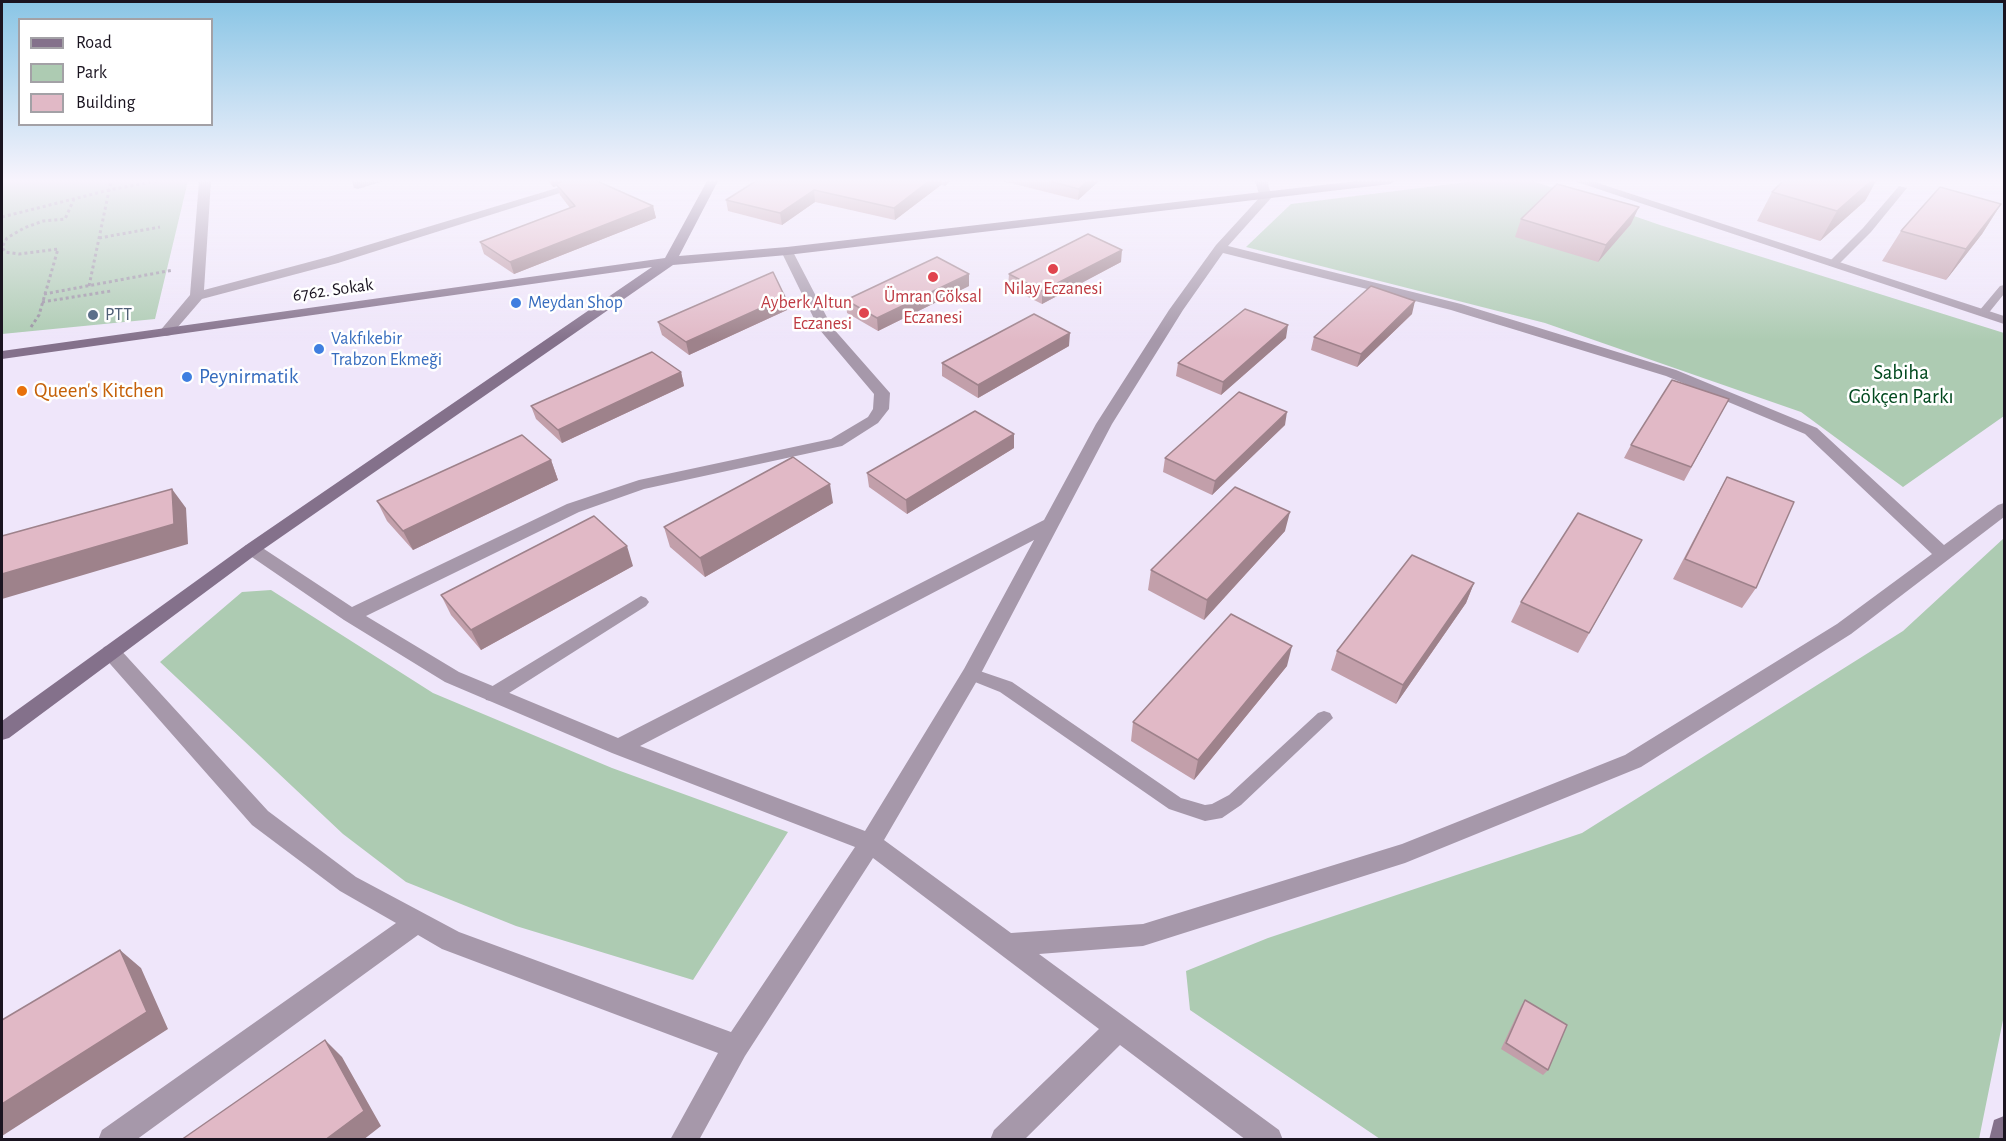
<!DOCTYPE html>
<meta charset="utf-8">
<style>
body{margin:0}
#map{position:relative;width:2006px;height:1141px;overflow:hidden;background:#efe6fa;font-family:"Alegreya Sans",sans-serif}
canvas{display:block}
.frame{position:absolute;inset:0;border:3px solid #1a1420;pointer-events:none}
.legend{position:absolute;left:18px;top:18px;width:195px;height:108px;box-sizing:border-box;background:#fff;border:2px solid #a3a1a6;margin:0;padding:8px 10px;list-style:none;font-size:18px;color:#1a1420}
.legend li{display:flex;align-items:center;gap:12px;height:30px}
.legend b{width:30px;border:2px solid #a3a1a6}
</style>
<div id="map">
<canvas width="2006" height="1141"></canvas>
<div class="frame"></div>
<ul class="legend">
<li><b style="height:8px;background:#84718b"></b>Road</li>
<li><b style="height:16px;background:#adcbb2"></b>Park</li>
<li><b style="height:16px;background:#e1b9c6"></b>Building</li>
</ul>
</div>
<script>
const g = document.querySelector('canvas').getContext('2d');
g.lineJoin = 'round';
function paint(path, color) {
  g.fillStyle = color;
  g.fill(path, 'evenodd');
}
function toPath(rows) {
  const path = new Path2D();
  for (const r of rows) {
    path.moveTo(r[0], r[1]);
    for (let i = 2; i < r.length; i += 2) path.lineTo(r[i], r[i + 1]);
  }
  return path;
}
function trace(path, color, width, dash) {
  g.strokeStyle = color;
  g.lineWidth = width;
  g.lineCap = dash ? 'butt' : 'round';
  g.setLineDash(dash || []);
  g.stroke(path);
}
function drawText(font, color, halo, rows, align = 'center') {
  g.font = font + ' "Alegreya Sans",sans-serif';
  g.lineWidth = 5;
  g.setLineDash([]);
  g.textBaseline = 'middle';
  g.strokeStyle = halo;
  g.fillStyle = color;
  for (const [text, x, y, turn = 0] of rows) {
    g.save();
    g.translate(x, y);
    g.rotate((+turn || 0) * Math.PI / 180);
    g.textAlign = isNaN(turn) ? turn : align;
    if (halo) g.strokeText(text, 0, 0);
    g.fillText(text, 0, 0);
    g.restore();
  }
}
const green = toPath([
 [2,181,188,181,155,319,2,334],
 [1476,181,1533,181,1660,225,2004,333,2004,416,1903,487,1801,412,1545,323,1246,247,1291,204],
 [2004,538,2004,1015,1979,1139,1380,1139,1190,1010,1186,971,1268,938,1582,833,1903,631],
 [271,590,433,693,612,768,788,832,693,980,516,926,406,882,343,834,160,662,242,592]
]);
const path = toPath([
 [2,217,109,190,156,181],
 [99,238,160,227],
 [89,286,111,181],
 [44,294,173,270],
 [42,302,111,291],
 [31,327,39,315,58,249,19,254,5,252,2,247,7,238,24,228,43,221,65,219,74,199]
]);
const lane = toPath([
 [1899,186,1907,188,1871,232,1837,266,1829,266,1829,262,1863,228,1899,186],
 [2004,285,2004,294,1987,315,1979,315,1979,311,2000,286,2004,285],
 [641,596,646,598,649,602,646,606,498,700,492,701,486,700,484,695,486,690,641,596],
 [971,668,1012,682,1181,798,1205,805,1212,804,1229,795,1318,713,1324,711,1330,713,1333,718,1241,805,1222,818,1205,821,1169,809,1000,692,965,678,963,674,965,670,971,668]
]);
const street = toPath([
 [199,181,211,181,204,290,328,257,580,181,598,181,338,263,202,299,171,335,166,336,159,332,190,295,199,181],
 [352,181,384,181,358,189,354,188,352,181],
 [1255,181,1267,181,1272,197,1228,246,1461,304,1676,370,1817,428,1944,545,1998,505,2004,503,2004,517,1851,634,1641,767,1405,863,1143,946,1039,954,1279,1130,1283,1140,1246,1140,1120,1045,1024,1140,990,1140,994,1130,1099,1029,873,858,745,1056,699,1140,670,1140,718,1053,442,949,418,935,136,1140,98,1140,102,1130,396,923,340,891,252,825,104,657,101,652,104,647,111,645,118,647,268,811,356,877,459,932,731,1032,855,847,612,753,445,682,344,620,246,553,243,549,246,545,258,545,352,607,567,504,639,480,831,439,868,417,873,409,874,394,819,329,781,251,787,247,791,248,832,327,890,393,889,409,878,423,842,446,644,489,579,512,366,616,459,672,618,738,1044,520,1096,424,1169,310,1216,245,1260,197,1255,181],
 [1223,253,1451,310,1666,376,1805,434,1932,554,1837,624,1625,755,1402,844,1143,924,1011,933,884,840,978,679,1112,424,1183,310,1223,253],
 [1034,540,964,669,865,831,640,746,1034,540],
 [1574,181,1592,181,2004,316,2004,324,1574,181]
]);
const secondary = toPath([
 [707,181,718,181,679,256,787,247,1357,181,1395,181,1390,184,787,255,673,265,258,553,9,738,2,740,2,721,246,545,652,267,2,359,2,351,665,258,707,181],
 [2004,1116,2004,1140,1989,1140,1994,1120,2004,1116]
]);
const wall = toPath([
 [548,181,597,181,653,206,656,218,514,274,484,254,480,242,570,208,560,195,557,186,553,187],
 [756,181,950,181,945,186,941,185,895,220,815,202,782,225,728,211,726,200],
 [1002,181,1099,181,1078,200],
 [1783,181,1876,181,1865,201,1820,241,1757,221,1772,192],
 [2001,204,1982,234,1946,280,1882,261,1901,231],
 [1521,219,1631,224,1598,262,1515,237],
 [1121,262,1042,304,1008,287,1009,274],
 [969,286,878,331,847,313,846,300],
 [787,310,689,355,662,335,658,322],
 [1412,314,1357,367,1311,350,1314,337],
 [1286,338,1221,395,1176,376,1178,363],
 [1069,346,978,398,942,376,942,363],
 [681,372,684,386,562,443,536,419,531,406],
 [1729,399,1684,481,1624,458,1631,445],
 [1285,425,1212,495,1163,472,1165,458],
 [1014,448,907,514,869,487,867,473],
 [551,460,558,480,413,550,387,521,377,501],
 [1727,477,1756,588,1742,608,1673,579,1716,497],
 [833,503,705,577,670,547,664,527],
 [1285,531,1204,620,1148,590,1151,570],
 [1642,540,1578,653,1511,622,1521,602],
 [633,566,481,650,451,615,441,595],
 [1474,583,1466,603,1396,704,1331,670,1337,651],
 [1287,666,1194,780,1131,741,1133,722],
 [1525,1000,1548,1070,1543,1075,1501,1049,1521,1006]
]);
const shadedWall = toPath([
 [551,181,572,181,556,184,557,186,553,187],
 [929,181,941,181,941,185,895,220,894,208],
 [944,181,950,181,945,186],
 [1087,181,1099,181,1078,200,1079,189],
 [1871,181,1876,181,1865,201,1820,241,1837,211],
 [814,190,815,202,782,225,780,213],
 [2001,204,1982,234,1946,280,1966,249],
 [653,206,656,218,514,274,510,262],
 [1639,207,1631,224,1598,262,1606,245],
 [1122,250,1121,262,1042,304,1042,291],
 [969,274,969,286,878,331,877,318],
 [785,297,787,310,689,355,686,342],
 [1415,301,1412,314,1357,367,1361,354],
 [1288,325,1286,338,1221,395,1223,382],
 [1070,333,1069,346,978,398,978,385],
 [681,372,684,386,562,443,558,430],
 [1287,412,1285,425,1212,495,1215,481],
 [1014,434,1014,448,907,514,906,500],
 [551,460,558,480,413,550,403,531],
 [830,484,833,503,705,577,700,558],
 [172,489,186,508,188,544,2,599,2,574],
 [1290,512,1285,531,1204,620,1207,600],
 [627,546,633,566,481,650,471,630],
 [1474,583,1466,603,1396,704,1403,685],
 [1292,646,1287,666,1194,780,1198,760],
 [120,950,141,968,168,1029,2,1136,2,1104],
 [325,1040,342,1057,381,1126,363,1140,325,1140]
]);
const building = toPath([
 [564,181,597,181,653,206,510,262,480,242,575,206,556,184,564,181],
 [756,181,929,181,894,208,814,190,780,213,726,200,756,181],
 [1049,181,1087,181,1079,189,1049,181],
 [1783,181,1871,181,1837,211,1772,192,1783,181],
 [1557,184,1639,207,1606,245,1521,219,1557,184],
 [1940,187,2001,204,1966,249,1901,231,1940,187],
 [1088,234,1122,250,1042,291,1009,274,1088,234],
 [937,257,969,274,877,318,846,300,937,257],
 [773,272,785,297,686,342,658,322,773,272],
 [1371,286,1415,301,1361,354,1314,337,1371,286],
 [1245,309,1288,325,1223,382,1178,363,1245,309],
 [1034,314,1070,333,978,385,942,363,1034,314],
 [652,352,681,372,558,430,531,406,652,352],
 [1672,380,1729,399,1691,467,1631,445,1672,380],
 [1239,392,1287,412,1215,481,1165,458,1239,392],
 [975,411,1014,434,906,500,867,473,975,411],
 [522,435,551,460,403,531,377,501,522,435],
 [793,457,830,484,700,558,664,527,793,457],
 [1727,477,1794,502,1756,588,1685,559,1727,477],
 [1235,487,1290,512,1207,600,1151,570,1235,487],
 [172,489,174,524,2,574,2,536,172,489],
 [1578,513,1642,540,1589,633,1521,602,1578,513],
 [594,516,627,546,471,630,441,595,594,516],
 [1412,555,1474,583,1403,685,1337,651,1412,555],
 [1231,614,1292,646,1198,760,1133,722,1231,614],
 [120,950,147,1012,2,1104,2,1020,120,950],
 [1525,1000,1567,1025,1548,1070,1506,1043,1525,1000],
 [325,1040,364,1111,325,1140,181,1140,325,1040]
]);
const markers = [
 [1053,269,6,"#e0444e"],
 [933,277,6,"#e0444e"],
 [516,303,6,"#3f7fe0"],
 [864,313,6,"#e0444e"],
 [93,315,6,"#5c6f8a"],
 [319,349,6,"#3f7fe0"],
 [187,377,6,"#3f7fe0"],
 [22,391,6,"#e8710a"]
];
const farHealthnames = [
 ["Nilay Eczanesi",1053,289],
 ["Ümran Göksal",933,297],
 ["Eczanesi",933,318],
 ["Ayberk Altun",852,303,"right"],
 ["Eczanesi",852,324,"right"]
];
const farStreetnames = [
 ["6762. Sokak",333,290,-8]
];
const farShopnames = [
 ["Meydan Shop",528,303],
 ["Vakfıkebir",331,339],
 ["Trabzon Ekmeği",331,360]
];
const farServicenames = [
 ["PTT",105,315]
];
const parkNames = [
 ["Sabiha",1901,373],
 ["Gökçen Parkı",1901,397]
];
const shopNames = [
 ["Peynirmatik",199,377]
];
const foodNames = [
 ["Queen's Kitchen",34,391]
];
paint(green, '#adcbb2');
trace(path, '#9991a2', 3, [3, 3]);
paint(lane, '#a698aa');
paint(street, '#a698aa');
paint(secondary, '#84718b');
paint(wall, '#c29faa');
paint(shadedWall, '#9e828b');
paint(building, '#e1b9c6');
trace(building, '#9e828b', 1.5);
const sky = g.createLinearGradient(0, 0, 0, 341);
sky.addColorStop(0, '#89c5e5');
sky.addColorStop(0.53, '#f8f4fd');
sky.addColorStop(1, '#f8f4fd00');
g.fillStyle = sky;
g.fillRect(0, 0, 2006, 341);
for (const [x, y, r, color] of markers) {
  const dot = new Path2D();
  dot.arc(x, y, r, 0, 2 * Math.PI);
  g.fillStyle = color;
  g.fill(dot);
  trace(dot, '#fff', 2);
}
drawText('18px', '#be3a42', '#fff', farHealthnames);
drawText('18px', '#1a1420', '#fff', farStreetnames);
drawText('18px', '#366cbe', '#fff', farShopnames, 'left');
drawText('18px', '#4e5e75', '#fff', farServicenames, 'left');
drawText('21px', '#01491e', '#fff', parkNames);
drawText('21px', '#366cbe', '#fff', shopNames, 'left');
drawText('21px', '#c56008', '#fff', foodNames, 'left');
</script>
